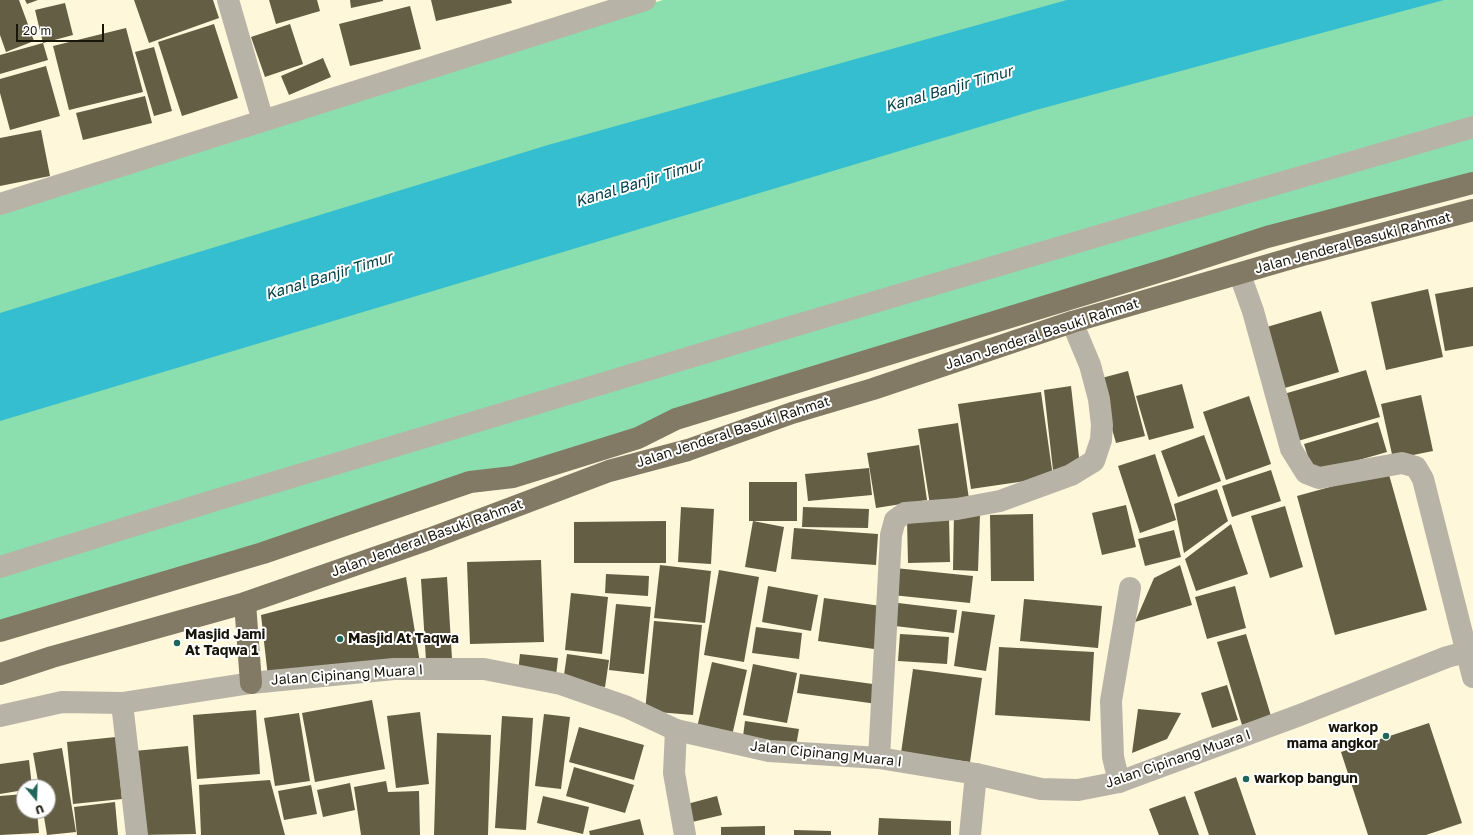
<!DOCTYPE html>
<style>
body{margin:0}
#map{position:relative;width:1473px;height:835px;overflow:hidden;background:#fef7da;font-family:"Golos Text",sans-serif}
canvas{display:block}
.north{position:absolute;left:16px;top:779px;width:40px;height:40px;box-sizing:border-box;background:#fff;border:1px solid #a3a19d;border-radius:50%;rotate:161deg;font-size:11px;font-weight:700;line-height:16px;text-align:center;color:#18150b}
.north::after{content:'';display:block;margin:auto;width:14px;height:18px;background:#1f665a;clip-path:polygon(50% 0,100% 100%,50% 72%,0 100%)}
.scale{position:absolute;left:16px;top:24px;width:88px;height:18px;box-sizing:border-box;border:2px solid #18150b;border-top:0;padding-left:5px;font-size:12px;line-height:14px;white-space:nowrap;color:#18150b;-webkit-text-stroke:3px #fff;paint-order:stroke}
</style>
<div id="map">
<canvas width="1473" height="835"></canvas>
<div class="north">U</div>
<div class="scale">20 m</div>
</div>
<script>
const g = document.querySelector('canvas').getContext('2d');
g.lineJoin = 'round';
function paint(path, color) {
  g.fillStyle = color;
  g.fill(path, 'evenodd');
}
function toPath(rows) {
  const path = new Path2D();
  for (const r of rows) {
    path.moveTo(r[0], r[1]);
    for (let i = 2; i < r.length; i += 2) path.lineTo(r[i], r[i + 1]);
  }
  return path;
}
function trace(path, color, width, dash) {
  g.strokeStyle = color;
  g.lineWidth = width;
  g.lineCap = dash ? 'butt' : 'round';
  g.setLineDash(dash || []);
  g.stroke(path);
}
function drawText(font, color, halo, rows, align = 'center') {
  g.font = font + ' "Golos Text",sans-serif';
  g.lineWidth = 4;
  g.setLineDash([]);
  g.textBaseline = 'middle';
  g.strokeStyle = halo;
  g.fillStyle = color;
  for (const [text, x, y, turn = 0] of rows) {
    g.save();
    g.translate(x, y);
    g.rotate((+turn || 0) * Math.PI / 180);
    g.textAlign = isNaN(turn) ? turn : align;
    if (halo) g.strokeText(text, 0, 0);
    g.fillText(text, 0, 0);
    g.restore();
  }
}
const green = toPath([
 [663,0,1473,0,1473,183,0,631,0,203,353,92]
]);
const water = toPath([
 [1067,0,1444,0,1036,110,0,421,0,313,548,145]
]);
const building = toPath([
 [0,0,19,0,34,41,6,52,0,35],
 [25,0,38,0,27,4],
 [134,0,213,0,219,18,149,43],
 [269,0,317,0,320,11,276,24],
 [350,0,383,0,383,1,351,8],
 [431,0,511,0,512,3,436,21],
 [65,3,73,35,43,43,35,10],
 [410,6,421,49,350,66,339,24],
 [214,24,238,98,182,116,158,42],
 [290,24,303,64,265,77,251,37],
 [126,28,143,92,69,110,53,46],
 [43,43,48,60,0,74,0,55],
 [154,47,172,111,154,116,135,52],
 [323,58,331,77,289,95,281,76],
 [46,66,60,116,10,130,0,93,0,79],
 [145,96,152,123,83,140,76,113],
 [41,130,50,176,0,186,0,138],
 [1473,287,1473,346,1445,351,1435,294],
 [1428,289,1443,357,1386,370,1371,302],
 [1321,311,1339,372,1278,390,1260,329],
 [1366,370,1380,417,1291,443,1277,396],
 [1128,371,1145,436,1116,443,1098,379],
 [1182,384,1194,428,1149,440,1136,396],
 [1071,386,1080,466,1053,470,1044,390],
 [1041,392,1053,477,971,489,958,404],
 [1421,395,1433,451,1393,459,1381,404],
 [1249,396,1271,464,1226,480,1203,412],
 [1378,422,1387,452,1313,473,1304,444],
 [958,423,969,499,930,505,918,429],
 [1204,435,1221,481,1178,497,1161,451],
 [919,445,927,500,876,508,867,453],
 [1155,454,1176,520,1140,533,1118,466],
 [869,468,872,495,808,501,805,474],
 [1271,470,1281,501,1232,517,1222,486],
 [1388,471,1427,610,1335,635,1297,496],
 [749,482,797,482,797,521,749,521],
 [1217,489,1228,521,1184,553,1174,504],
 [1126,505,1136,547,1102,555,1092,513],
 [1285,506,1303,567,1270,578,1251,516],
 [681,507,714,509,711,564,678,562],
 [803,507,869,509,868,528,802,527],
 [954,513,980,514,978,571,953,570],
 [1033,514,1034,581,991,581,990,515],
 [949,519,950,562,908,563,907,520],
 [666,521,666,563,574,563,574,522],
 [753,521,784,527,776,572,745,567],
 [1231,524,1248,574,1196,591,1185,559],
 [794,528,878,534,876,565,791,559],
 [1174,530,1181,557,1145,566,1138,539],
 [541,560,544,642,470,644,467,562],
 [660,565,711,571,705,623,654,618],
 [1180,565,1192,605,1135,622,1154,578],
 [895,568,973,576,970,603,892,595],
 [719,570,759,577,744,662,704,655],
 [606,574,649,576,648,596,605,593],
 [406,577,420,663,268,677,261,615],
 [447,577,452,659,426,661,421,579],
 [768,586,818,595,811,631,762,622],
 [1235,586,1246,628,1207,639,1195,597],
 [571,593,608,597,602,654,565,650],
 [824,598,881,606,874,649,818,641],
 [1024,599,1102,606,1098,648,1020,641],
 [898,603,957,610,954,633,895,626],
 [616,604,651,607,644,674,609,670],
 [962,611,995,615,986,671,954,666],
 [654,621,702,625,693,715,645,711],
 [756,627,802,633,799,659,752,653],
 [900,634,949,637,947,664,898,661],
 [1246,634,1271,716,1242,725,1217,642],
 [999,647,1094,652,1090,721,995,715],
 [520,654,558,658,556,676,518,673],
 [567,654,609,660,605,687,563,682],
 [712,662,747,670,731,740,696,732],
 [753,664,797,673,787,723,743,715],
 [913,669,982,678,970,762,901,753],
 [800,674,880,685,877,704,797,693],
 [1227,685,1238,720,1212,728,1201,693],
 [372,700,385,769,315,782,302,713],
 [1138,709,1181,713,1167,739,1132,753],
 [256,710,260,774,197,779,193,715],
 [420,712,429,784,396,788,387,716],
 [299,713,310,781,275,786,264,718],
 [544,714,570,717,561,789,535,786],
 [502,716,533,718,526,830,495,828],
 [745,721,799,729,795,752,742,744],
 [1429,723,1462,823,1426,835,1368,835,1341,752],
 [579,727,644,745,634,780,569,762],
 [437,733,491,735,488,835,434,835],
 [116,737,122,799,73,804,67,742],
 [188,746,196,834,142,835,134,751],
 [62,748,76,832,47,835,43,811,48,811,48,787,39,787,33,753],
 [29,760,32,787,24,787,24,790,0,794,0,764],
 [574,767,634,785,625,813,566,796],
 [1236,777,1256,835,1209,835,1194,792],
 [270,780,285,835,201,835,199,785],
 [386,781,388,792,419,791,420,835,361,835,354,787],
 [350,783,355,810,323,817,317,790],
 [311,785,317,814,284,820,278,791],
 [24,794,24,811,37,811,39,833,0,835,0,796],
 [543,796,589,807,583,834,537,823],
 [717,796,722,815,692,822,687,804],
 [1185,796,1199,835,1159,835,1149,809],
 [115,802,118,835,77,835,74,807],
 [879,818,951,821,951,835,878,835],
 [640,819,644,835,590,835,589,831],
 [765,826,765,835,721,835,721,827],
 [794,830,831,831,831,835,794,835]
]);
const pedestrian = toPath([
 [0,567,219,499,787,328,1135,225,1473,127]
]);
const minor = toPath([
 [228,0,263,121],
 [0,204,645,0],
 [1240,275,1253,311,1291,449,1306,473,1319,478,1402,463,1416,467,1423,479,1473,677],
 [122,703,137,835],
 [676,730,674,773,685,835],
 [879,758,891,535,895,520,905,513,957,509,1000,501,1071,475,1094,461,1101,440,1102,425,1099,399,1090,365,1072,322],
 [1119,782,1113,757,1111,701,1130,588],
 [970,835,976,774]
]);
const tertiary = toPath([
 [0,716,62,702,122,703,251,683,394,669,484,669,561,684,627,707,676,730,769,751,879,758,976,774,1041,789,1078,790,1119,782,1300,715,1447,657,1473,650]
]);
const primary = toPath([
 [245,603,251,683],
 [0,631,263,553,470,482,513,477,638,438,676,419,1171,268,1267,237,1473,183],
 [0,674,52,657,245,603,429,539,609,471,688,450,792,413,873,389,1072,322,1306,254,1473,210]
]);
const markers = [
 [340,639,4,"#1f665a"],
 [177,643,4,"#1f665a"],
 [1386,736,4,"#1f665a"],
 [1246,779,4,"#1f665a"]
];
const streetNames = [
 ["Jalan Jenderal Basuki Rahmat",1353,243,-15],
 ["Jalan Jenderal Basuki Rahmat",1042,334,-18],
 ["Jalan Jenderal Basuki Rahmat",733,432,-18],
 ["Jalan Jenderal Basuki Rahmat",427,538,-20],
 ["Jalan Cipinang Muara I",347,675,-4],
 ["Jalan Cipinang Muara I",826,754,6],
 ["Jalan Cipinang Muara I",1178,759,-19]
];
const poiNames = [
 ["Masjid Jami",185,635],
 ["At Taqwa 1",185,651],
 ["Masjid At Taqwa",348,639],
 ["warkop",1378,728,"right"],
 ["mama angkor",1378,744,"right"],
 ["warkop bangun",1254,779]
];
const waterNames = [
 ["Kanal Banjir Timur",949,89,-16],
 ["Kanal Banjir Timur",639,183,-17],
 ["Kanal Banjir Timur",329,276,-17]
];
paint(green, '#8bdfae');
paint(water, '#35bdd0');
paint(building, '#635e44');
trace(pedestrian, '#b8b3a7', 22);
trace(minor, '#b8b3a7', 22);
trace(tertiary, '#b8b3a7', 22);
trace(primary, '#837a65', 22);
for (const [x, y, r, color] of markers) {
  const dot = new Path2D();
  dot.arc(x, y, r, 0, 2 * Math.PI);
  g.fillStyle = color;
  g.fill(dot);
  trace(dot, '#fff', 1.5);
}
drawText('14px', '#18150b', '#fff', streetNames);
drawText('bold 14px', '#18150b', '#fff', poiNames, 'left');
drawText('italic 15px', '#014048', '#fff', waterNames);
</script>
